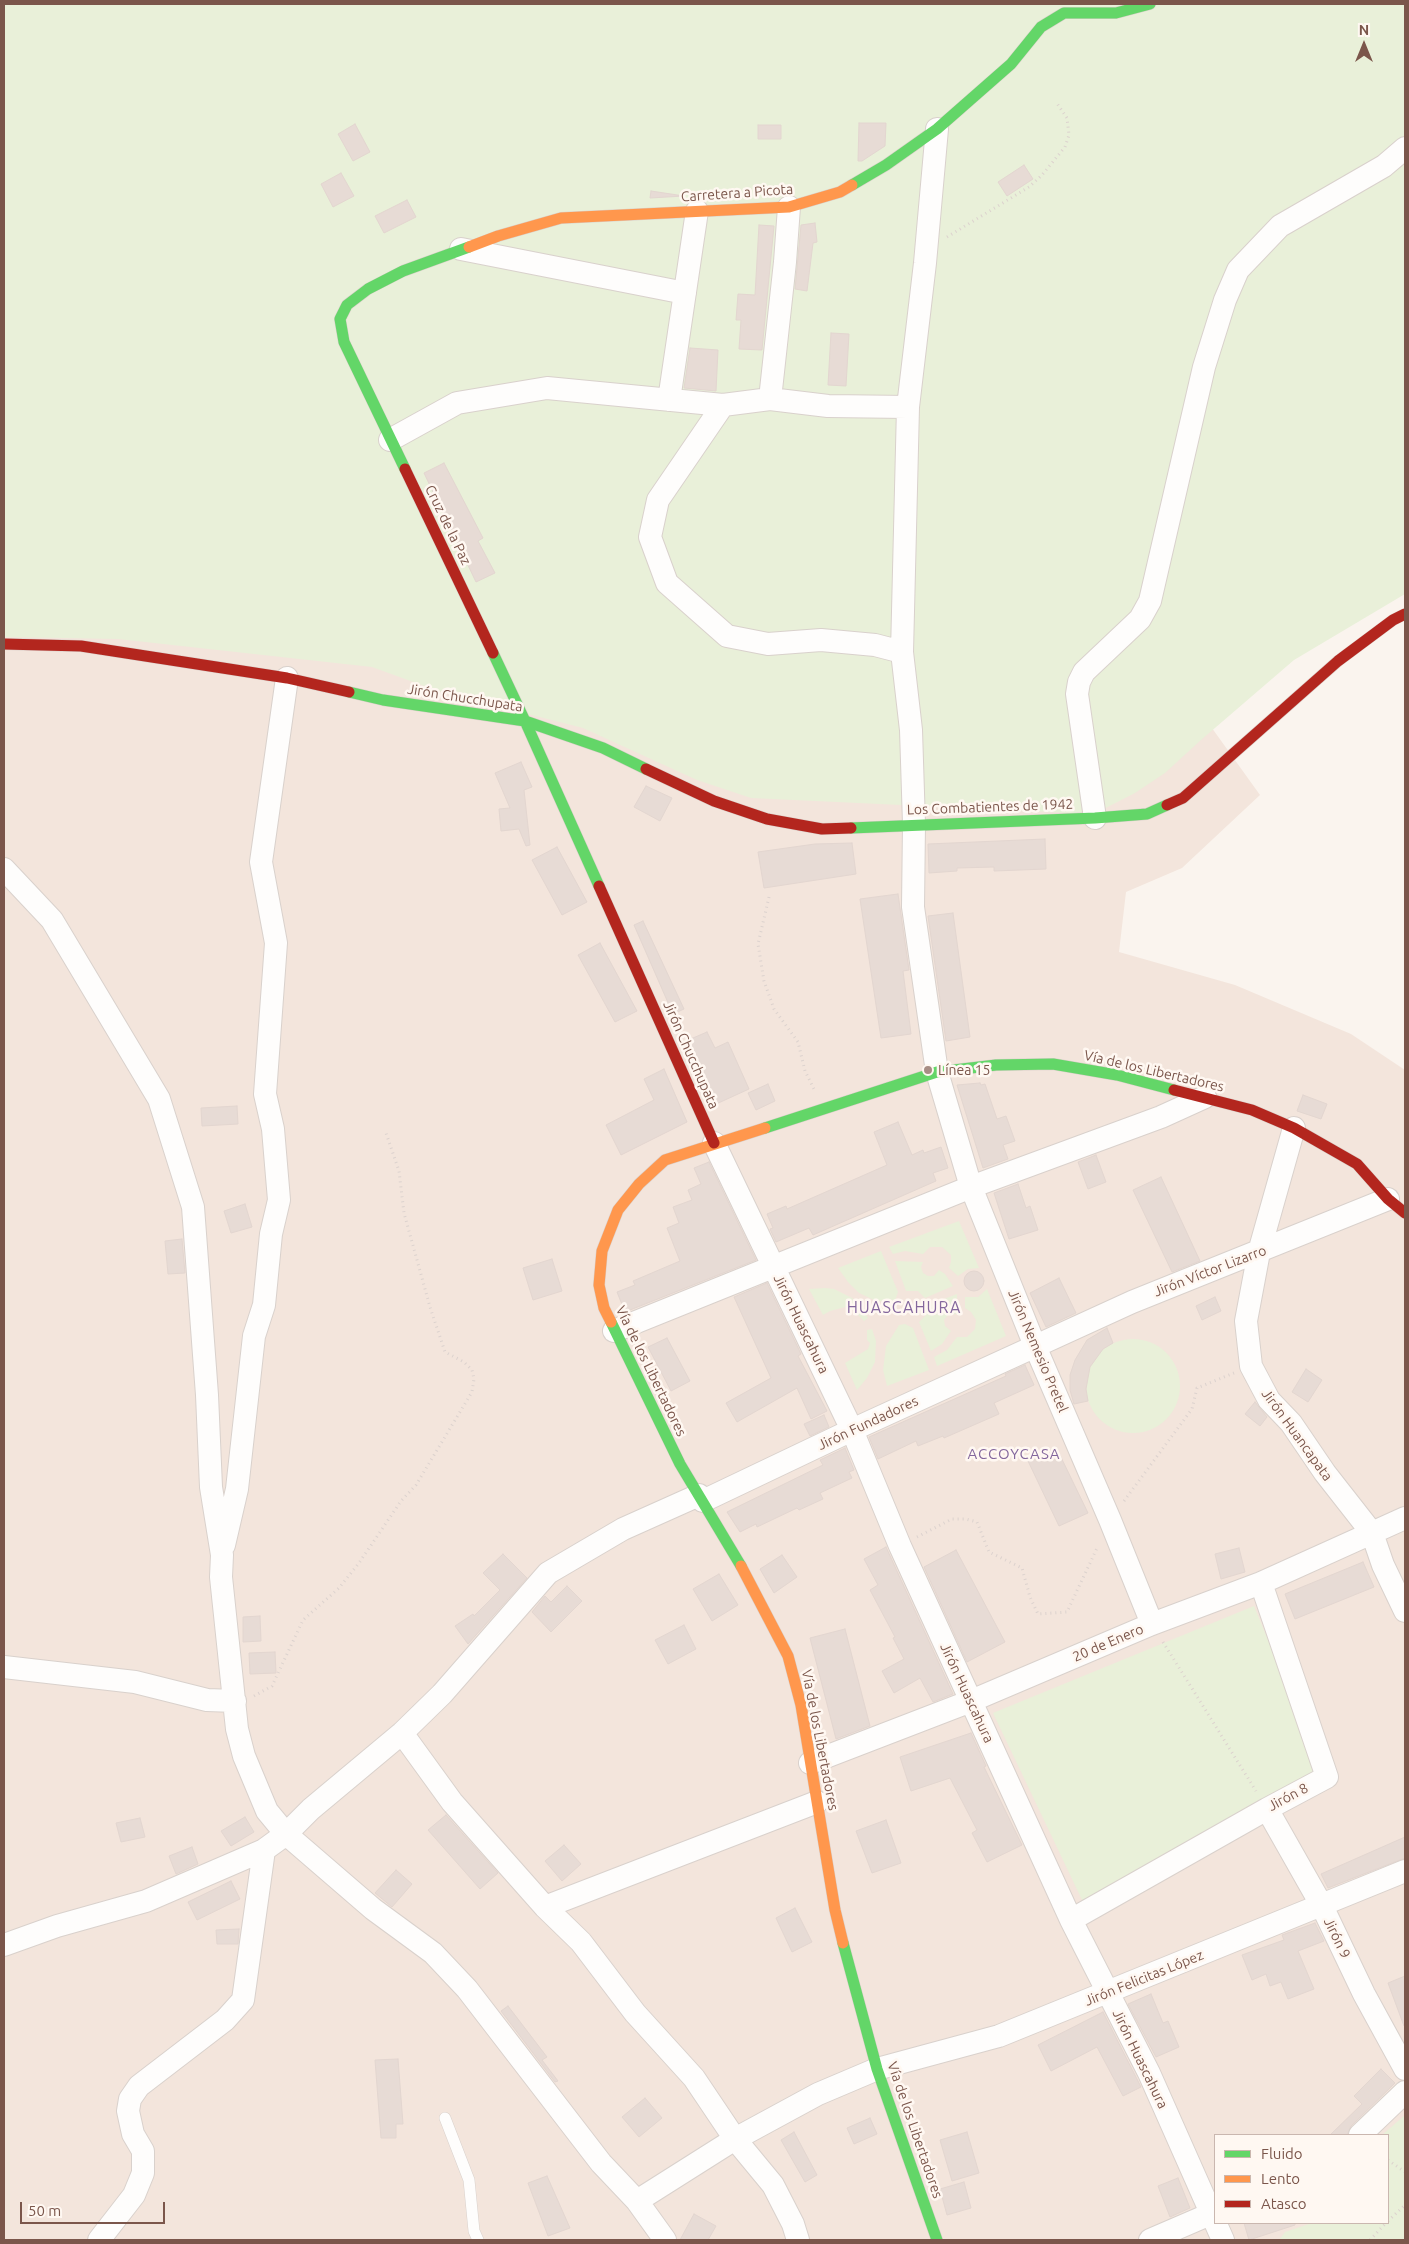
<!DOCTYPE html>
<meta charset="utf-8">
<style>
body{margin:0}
#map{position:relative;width:1409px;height:2244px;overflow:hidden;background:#faf4ee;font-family:Ubuntu,sans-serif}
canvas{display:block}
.frame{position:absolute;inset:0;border:5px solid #7b564b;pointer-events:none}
.legend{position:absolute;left:1214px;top:2134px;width:175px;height:90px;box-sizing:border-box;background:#fff8f2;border:1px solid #cab7af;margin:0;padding:6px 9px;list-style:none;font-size:15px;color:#7b564b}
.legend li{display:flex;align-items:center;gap:10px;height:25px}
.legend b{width:25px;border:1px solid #cab7af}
.north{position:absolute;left:1339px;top:20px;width:50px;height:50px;-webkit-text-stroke:4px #fff8f2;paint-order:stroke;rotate:0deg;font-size:14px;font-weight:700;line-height:20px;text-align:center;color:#7b564b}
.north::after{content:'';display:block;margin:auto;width:18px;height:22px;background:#7b564b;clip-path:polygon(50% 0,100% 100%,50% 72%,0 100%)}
.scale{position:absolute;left:20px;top:2202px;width:145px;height:22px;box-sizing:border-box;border:2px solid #7b564b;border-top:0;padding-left:6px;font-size:15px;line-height:18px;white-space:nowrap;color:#7b564b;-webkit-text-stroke:4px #fff8f2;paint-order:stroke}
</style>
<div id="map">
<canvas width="1409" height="2244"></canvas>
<div class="frame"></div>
<ul class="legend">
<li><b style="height:6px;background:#63d668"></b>Fluido</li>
<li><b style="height:6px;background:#ff974d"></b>Lento</li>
<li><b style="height:6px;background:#b3261e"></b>Atasco</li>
</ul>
<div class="north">N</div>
<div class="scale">50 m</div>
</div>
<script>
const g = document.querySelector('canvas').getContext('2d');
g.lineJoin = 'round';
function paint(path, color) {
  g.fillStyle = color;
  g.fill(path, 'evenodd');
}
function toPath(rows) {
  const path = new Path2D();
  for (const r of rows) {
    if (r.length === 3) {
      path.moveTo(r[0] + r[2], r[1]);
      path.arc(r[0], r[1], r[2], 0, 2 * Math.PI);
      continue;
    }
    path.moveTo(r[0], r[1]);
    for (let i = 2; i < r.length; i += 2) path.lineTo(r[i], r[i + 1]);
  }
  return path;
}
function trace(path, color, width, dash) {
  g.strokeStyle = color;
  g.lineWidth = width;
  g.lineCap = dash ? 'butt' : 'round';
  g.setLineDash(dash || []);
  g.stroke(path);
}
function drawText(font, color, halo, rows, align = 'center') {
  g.font = font + ' Ubuntu,sans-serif';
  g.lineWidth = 5;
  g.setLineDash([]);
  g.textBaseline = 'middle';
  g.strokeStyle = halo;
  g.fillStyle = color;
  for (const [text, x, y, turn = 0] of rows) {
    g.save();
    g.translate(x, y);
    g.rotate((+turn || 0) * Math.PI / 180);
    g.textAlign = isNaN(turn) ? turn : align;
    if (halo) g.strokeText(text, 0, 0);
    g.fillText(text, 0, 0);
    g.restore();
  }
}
const residential = toPath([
 [4,541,1166,664,1260,795,1182,868,1126,892,1119,952,1235,985,1351,1034,1405,1070,1405,2162,1388,2135,1215,2135,1215,2223,1344,2223,1327,2240,4,2240]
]);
const green = toPath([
 [4,4,1405,4,1405,594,1294,660,1201,740,1165,773,1135,793,1094,814,751,798,697,780,583,728,438,691,372,667,118,639,4,637],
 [959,1221,979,1268,968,1269,958,1276,949,1268,951,1262,951,1255,942,1247,930,1247,923,1254,905,1251,893,1254,889,1247],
 [881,1251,898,1292,895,1301,890,1303,874,1300,859,1293,848,1282,838,1268],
 [895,1261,923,1262,921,1267,923,1273,928,1276,934,1276,939,1270,945,1274,953,1286,925,1298,918,1291,906,1291],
 [825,1288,834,1289,852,1298,860,1305,868,1318,864,1321,855,1312,854,1309,849,1306,830,1311,823,1315,809,1289],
 [987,1289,1006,1336,937,1366,934,1357,947,1350,957,1337,967,1337,975,1329,976,1320,971,1312,965,1308,965,1297,978,1297],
 [957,1294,957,1314,948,1315,944,1320,945,1326,951,1331,942,1344,931,1351,919,1322,926,1315,926,1306],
 [905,1324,913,1328,929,1370,887,1386,883,1370,886,1346,899,1325],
 [872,1329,876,1341,875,1362,867,1378,857,1390,845,1363,868,1349,870,1343,867,1340,867,1330],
 [1133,1386,47],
 [1254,1606,1324,1776,1083,1902,993,1713],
 [1405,2115,1405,2240,1279,2240,1285,2232,1312,2223,1388,2223,1388,2135,1382,2135]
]);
const building = toPath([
 [859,123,886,123,885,146,862,161,858,161,859,123],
 [355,124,370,152,353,161,338,134,355,124],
 [758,125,781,125,781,139,758,139,758,125],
 [1024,165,1033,179,1007,196,998,182,1024,165],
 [341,173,354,196,333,207,321,184,341,173],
 [651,191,684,196,650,198,651,191],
 [407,200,416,217,384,233,375,216,407,200],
 [815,223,817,242,813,243,807,291,795,289,801,225,815,223],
 [759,225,774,226,762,350,739,349,741,320,736,320,738,294,755,295,759,225],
 [831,333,849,334,846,386,828,385,831,333],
 [690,348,718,350,716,391,684,388,690,348],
 [444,463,483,538,478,541,495,573,476,582,424,473,444,463],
 [521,762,532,787,524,790,530,845,526,846,519,829,501,831,499,809,510,808,495,773,521,762],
 [646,786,672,798,660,821,634,807,646,786],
 [1045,839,1046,869,994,871,994,867,957,868,957,871,929,873,928,844,1045,839],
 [852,843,856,874,764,888,758,852,815,844,852,843],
 [557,847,587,902,562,915,532,860,557,847],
 [898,894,909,970,903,971,911,1034,881,1038,860,899,898,894],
 [953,913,970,1037,946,1041,928,916,953,913],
 [643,921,684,1009,673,1014,634,925,643,921],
 [600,943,637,1011,615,1022,578,955,600,943],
 [707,1032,715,1048,728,1042,749,1089,714,1105,686,1041,707,1032],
 [664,1069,687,1122,621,1155,606,1125,654,1100,644,1079,664,1069],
 [980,1083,981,1085,985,1084,997,1119,1006,1116,1015,1141,1003,1145,1008,1159,983,1168,957,1085,980,1083],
 [768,1084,775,1101,756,1110,748,1093,768,1084],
 [1303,1095,1327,1104,1321,1119,1297,1111,1303,1095],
 [237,1106,238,1124,202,1126,201,1108,237,1106],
 [898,1122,912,1155,923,1150,924,1153,941,1147,948,1168,933,1173,936,1181,813,1235,809,1228,776,1242,770,1229,773,1228,767,1214,786,1206,787,1209,887,1165,874,1132,898,1122],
 [1096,1155,1106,1182,1088,1189,1078,1162,1096,1155],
 [709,1162,756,1260,625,1312,617,1292,635,1285,633,1281,680,1261,667,1228,679,1223,673,1207,692,1200,688,1190,701,1184,694,1168,709,1162],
 [1161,1177,1200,1261,1172,1272,1133,1190,1161,1177],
 [1018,1184,1026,1208,1030,1206,1038,1230,1009,1239,994,1193,1018,1184],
 [245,1204,252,1227,231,1233,224,1211,245,1204],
 [182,1239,185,1273,168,1274,165,1241,182,1239],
 [552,1259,562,1291,533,1300,523,1268,552,1259],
 [974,1281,10],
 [1059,1278,1076,1313,1046,1327,1030,1293,1059,1278],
 [767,1283,801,1354,798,1356,827,1411,811,1419,797,1388,737,1422,726,1403,771,1378,734,1297,767,1283],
 [1215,1297,1221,1311,1202,1320,1196,1306,1215,1297],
 [1107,1328,1113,1343,1103,1349,1090,1367,1086,1389,1088,1401,1074,1404,1070,1390,1070,1375,1075,1360,1087,1340,1107,1328],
 [667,1338,690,1381,671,1391,648,1347,667,1338],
 [1025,1365,1034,1385,994,1403,999,1414,944,1438,943,1436,918,1446,916,1441,878,1459,869,1437,1006,1376,1005,1374,1025,1365],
 [1306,1369,1322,1380,1308,1402,1292,1392,1306,1369],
 [1255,1402,1267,1417,1260,1426,1245,1414,1255,1402],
 [824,1415,829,1427,810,1436,804,1424,824,1415],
 [1056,1447,1088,1513,1059,1526,1028,1461,1056,1447],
 [845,1448,854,1470,849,1472,852,1478,820,1493,823,1499,799,1510,797,1508,757,1527,756,1524,740,1532,727,1512,823,1465,820,1460,845,1448],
 [886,1547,953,1694,933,1702,920,1678,894,1693,882,1671,904,1659,893,1638,895,1637,870,1590,878,1585,864,1559,886,1547],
 [1239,1548,1245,1572,1221,1579,1215,1554,1239,1548],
 [956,1550,1005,1642,967,1662,924,1567,956,1550],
 [503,1554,527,1578,468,1644,455,1626,473,1614,474,1616,500,1590,483,1573,503,1554],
 [782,1555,797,1577,774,1593,760,1569,782,1555],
 [1363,1562,1374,1587,1295,1619,1285,1594,1363,1562],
 [719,1574,738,1605,712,1621,693,1589,719,1574],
 [567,1586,582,1601,551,1632,532,1612,545,1596,551,1602,567,1586],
 [260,1616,261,1641,243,1642,243,1617,260,1616],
 [684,1625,696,1649,668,1664,655,1640,684,1625],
 [845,1629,870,1726,836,1739,810,1638,845,1629],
 [275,1652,276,1673,250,1674,249,1653,275,1652],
 [971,1733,986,1766,984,1767,1022,1845,987,1862,972,1833,977,1830,950,1778,911,1791,900,1757,971,1733],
 [446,1815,498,1873,480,1889,428,1830,446,1815],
 [245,1817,254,1832,231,1846,221,1831,245,1817],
 [140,1818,145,1837,121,1842,116,1823,140,1818],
 [886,1820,901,1863,872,1873,856,1831,886,1820],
 [1405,1837,1405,1858,1328,1888,1321,1874,1405,1837],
 [564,1845,581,1864,562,1881,545,1861,564,1845],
 [192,1847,198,1864,176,1874,169,1856,192,1847],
 [396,1870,412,1884,392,1907,375,1893,396,1870],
 [231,1881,240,1899,197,1920,188,1902,231,1881],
 [795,1908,812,1942,792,1952,776,1918,795,1908],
 [1315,1923,1324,1941,1298,1951,1314,1989,1288,1999,1281,1982,1270,1986,1266,1974,1252,1980,1242,1955,1284,1940,1282,1935,1315,1923],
 [239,1929,238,1944,217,1944,216,1930,239,1929],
 [1405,1976,1405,2026,1404,2026,1388,1983,1405,1976],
 [1151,1994,1163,2023,1168,2021,1179,2047,1156,2057,1128,2004,1151,1994],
 [508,2006,547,2057,542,2060,558,2081,555,2082,501,2011,508,2006],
 [1103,2012,1141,2087,1123,2096,1097,2047,1051,2071,1038,2045,1103,2012],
 [398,2059,403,2124,396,2124,396,2138,381,2138,375,2060,398,2059],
 [1381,2069,1395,2083,1351,2126,1347,2135,1330,2135,1362,2104,1354,2096,1381,2069],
 [645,2098,662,2118,639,2137,622,2117,645,2098],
 [870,2118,877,2134,854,2144,847,2128,870,2118],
 [794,2132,817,2175,805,2182,781,2140,794,2132],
 [967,2132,979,2173,952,2181,940,2140,967,2132],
 [547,2176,570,2228,548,2236,528,2183,547,2176],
 [1178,2178,1190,2208,1170,2217,1158,2186,1178,2178],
 [964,2182,971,2208,947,2215,940,2189,964,2182],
 [694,2214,716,2226,708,2240,680,2240,694,2214],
 [1244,2223,1295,2223,1295,2225,1249,2240,1244,2223]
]);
const path = toPath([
 [947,237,1029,187,1042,175,1065,147,1069,135,1067,118,1056,102],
 [769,897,758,944,764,981,774,1009,798,1042,805,1071,814,1089],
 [1124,1501,1192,1409,1197,1388,1234,1373],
 [917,1537,952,1519,966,1519,977,1522,989,1552,1022,1568,1030,1597,1038,1614,1067,1612,1098,1546],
 [1163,1642,1256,1791],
 [254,1696,272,1686,303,1620,339,1588,359,1563,401,1501,416,1485,472,1392,474,1379,472,1370,464,1362,445,1352,430,1307,404,1213,399,1171,386,1133],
 [1388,2160,1405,2172],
 [1388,2221,1405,2205],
 [1370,2240,1386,2223]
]);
const lane = toPath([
 [445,2118,469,2180,474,2231,478,2240]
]);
const street = toPath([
 [937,129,925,263,908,407,902,652,911,730,914,824,913,907,937,1072,971,1187,1035,1346,1110,1520,1152,1624],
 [461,249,685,293],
 [770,399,828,406,908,407],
 [669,400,697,211],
 [723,405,658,500,650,537,667,583,727,636,768,644,821,640,875,645,902,652],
 [390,440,457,403,547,388,723,405,770,399,785,262,789,207],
 [1095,818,1077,694,1079,682,1084,672,1140,619,1150,601,1204,367,1225,300,1238,270,1280,226,1384,166,1405,148],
 [4,869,52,920,159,1099,193,1207,207,1395,211,1487,222,1555,221,1577,237,1729,244,1756,267,1811,286,1834,373,1909,433,1953,467,1989,601,2163,637,2201,665,2240],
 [1294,1128,1259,1252,1246,1321,1251,1366,1269,1400,1291,1423,1325,1473,1372,1533,1383,1565,1405,1611],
 [714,1143,852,1430,900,1546,1071,1920,1149,2073,1223,2240],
 [614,1331,971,1187,1161,1117,1205,1097],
 [703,1501,852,1430,1132,1302,1388,1199],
 [224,1545,237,1489,254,1336,264,1305,271,1234,279,1200,273,1129,265,1094,276,943,261,862,287,678],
 [4,1667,135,1682,207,1700,235,1701],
 [402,1733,452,1802,545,1907,581,1942,635,2013,694,2078,735,2139,773,2185,793,2224,798,2240],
 [810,1763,971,1701,1152,1624,1261,1583,1405,1518],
 [1267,1809,1322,1906,1364,1994,1405,2069],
 [545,1907,817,1802],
 [1071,1920,1267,1809,1327,1777,1261,1583],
 [4,1945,57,1926,146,1901,264,1850,286,1834,311,1809,402,1733,442,1694,548,1573,623,1529,699,1495],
 [1360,2135,1405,2092],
 [637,2201,735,2139,818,2094,877,2069,999,2036,1405,1871],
 [99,2240,134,2195,143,2173,143,2151,133,2134,128,2111,130,2099,139,2086,225,2020,243,2000,264,1850],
 [1150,2240,1215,2212]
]);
const fast = toPath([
 [852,185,886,165,937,129,1011,64,1041,27,1064,13,1116,13,1150,4],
 [405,469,344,342,340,319,347,305,368,289,403,271,469,247],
 [493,653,525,721,603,748,646,769],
 [349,692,383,700,525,721,599,886],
 [851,828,1095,818,1147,814,1167,805],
 [765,1128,937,1072,996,1065,1053,1064,1117,1075,1174,1090],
 [611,1322,680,1464,741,1566],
 [843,1943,877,2069,937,2240]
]);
const slow = toPath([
 [469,247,498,236,561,218,789,207,840,192,852,185],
 [611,1322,604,1308,599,1285,602,1251,618,1210,639,1184,665,1160,765,1128],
 [741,1566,788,1656,801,1705,835,1910,843,1943]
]);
const jam = toPath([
 [405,469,493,653],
 [4,644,81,646,287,678,349,692],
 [646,769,714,801,767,819,822,829,851,828],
 [1167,805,1183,798,1338,661,1393,620,1405,614],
 [599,886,714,1143],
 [1174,1090,1252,1110,1294,1128,1357,1164,1388,1199,1405,1213]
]);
const markers = [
 [928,1070,5,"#a78d84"]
];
const streetNames = [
 ["Carretera a Picota",737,193,-4],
 ["Cruz de la Paz",448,525,64],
 ["Jirón Chucchupata",465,698,9],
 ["Los Combatientes de 1942",990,807,-2],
 ["Jirón Chucchupata",691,1055,66],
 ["Vía de los Libertadores",1154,1071,13],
 ["Jirón Víctor Lizarro",1210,1271,-21],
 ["Jirón Huascahura",801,1324,64],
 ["Jirón Nemesio Pretel",1038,1351,67],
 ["Vía de los Libertadores",651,1371,64],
 ["Jirón Fundadores",868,1423,-25],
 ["Jirón Huancapata",1297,1435,54],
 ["20 de Enero",1108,1643,-23],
 ["Jirón Huascahura",967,1693,65],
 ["Vía de los Libertadores",820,1740,79],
 ["Jirón 8",1288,1797,-28],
 ["Jirón 9",1337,1938,64],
 ["Jirón Felicitas López",1144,1978,-22],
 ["Jirón Huascahura",1140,2059,64],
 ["Vía de los Libertadores",915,2130,71]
];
const poiNames = [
 ["Línea 15",938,1070]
];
const neighbourhoodNames = [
 ["ACCOYCASA",1014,1454]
];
const quarterNames = [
 ["HUASCAHURA",904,1308]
];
paint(residential, '#f3e5dc');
paint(green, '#e9f0d9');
paint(building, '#e7dbd5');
trace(building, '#e3d6d0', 1);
trace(lane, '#d9d1cc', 12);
trace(street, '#d9d1cc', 24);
trace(fast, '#dacfca', 12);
trace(slow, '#dacfca', 12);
trace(jam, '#dacfca', 12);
trace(path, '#dcd2ce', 3, [1, 4]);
trace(lane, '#fefdfc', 11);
trace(street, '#fefdfc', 22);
trace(fast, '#63d668', 11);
trace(slow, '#ff974d', 11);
trace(jam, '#b3261e', 11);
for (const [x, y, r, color] of markers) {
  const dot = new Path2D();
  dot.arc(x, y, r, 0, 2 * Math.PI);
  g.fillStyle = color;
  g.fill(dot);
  trace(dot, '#fff8f2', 2);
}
drawText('14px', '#7b564b', '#fff8f2', streetNames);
drawText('14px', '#7b564b', '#fff8f2', poiNames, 'left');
g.letterSpacing = '1px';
drawText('15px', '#84679d', '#fff8f2', neighbourhoodNames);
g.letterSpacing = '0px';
g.letterSpacing = '1px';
drawText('16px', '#84679d', '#fff8f2', quarterNames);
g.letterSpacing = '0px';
</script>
